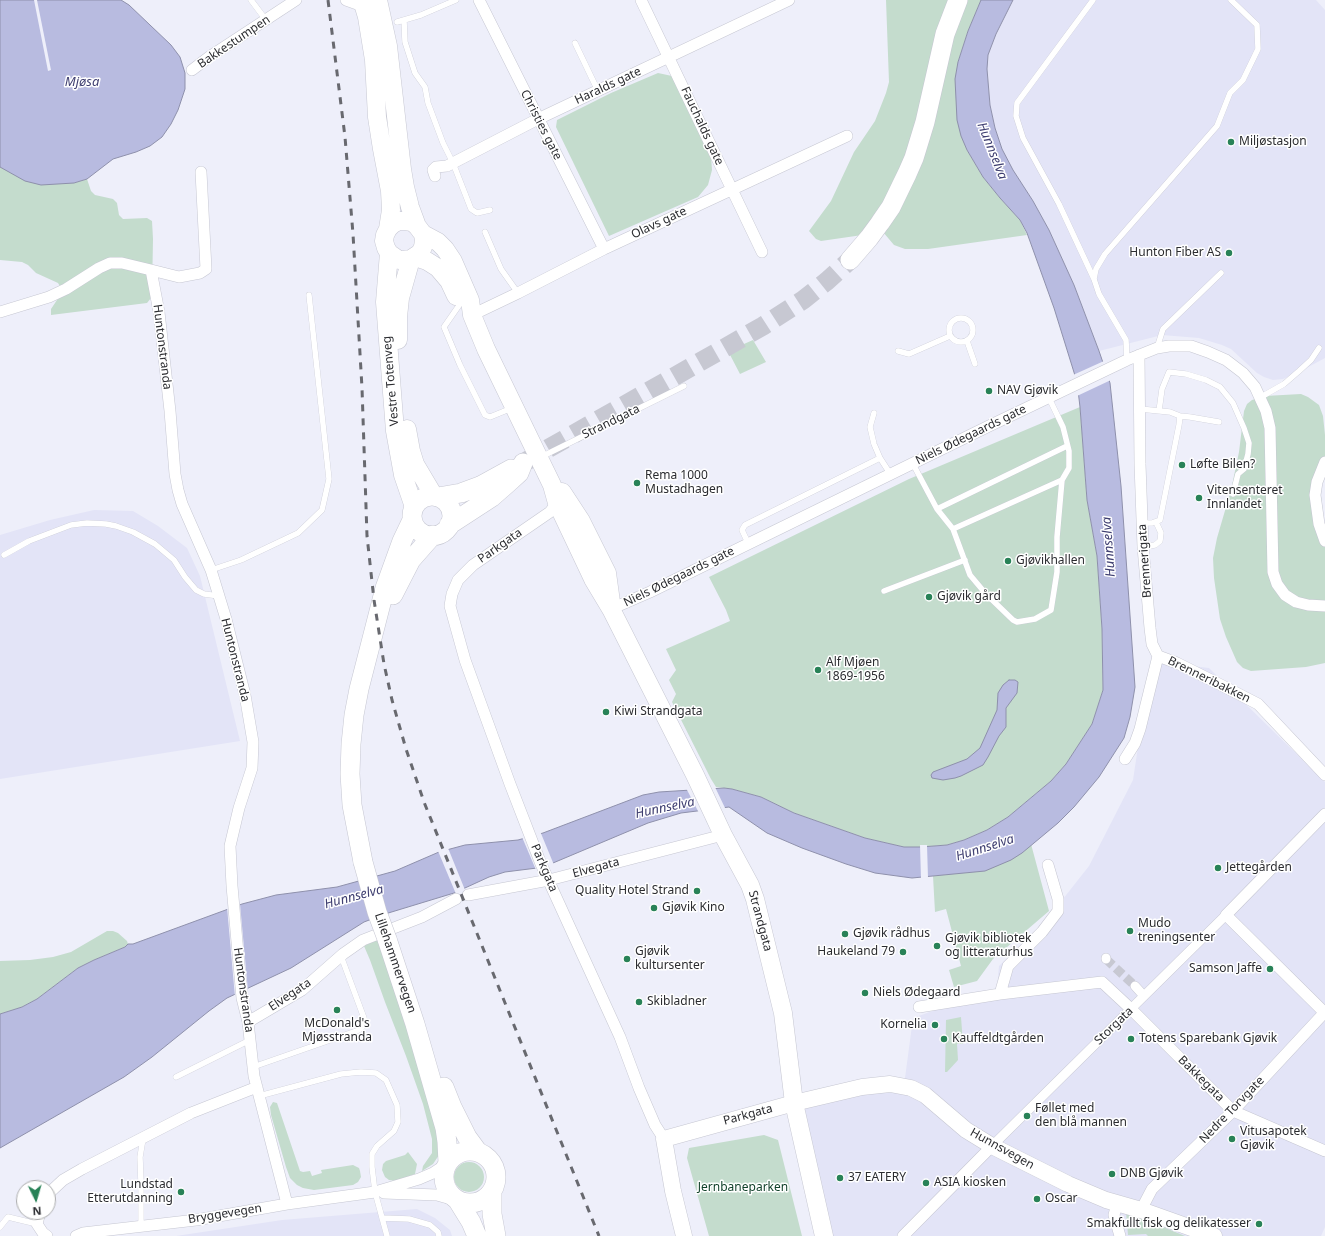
<!DOCTYPE html>
<meta charset="utf-8">
<style>
body{margin:0}
#map{position:relative;width:1325px;height:1236px;overflow:hidden;background:#eeeffa;font-family:"Noto Sans",sans-serif}
canvas{display:block}
.north{position:absolute;left:16px;top:1180px;width:40px;height:40px;box-sizing:border-box;background:#fff;border:1px solid #aaabac;border-radius:50%;rotate:175deg;font-size:11px;font-weight:700;line-height:16px;text-align:center;color:#2b2c30}
.north::after{content:'';display:block;margin:auto;width:14px;height:18px;background:#288257;clip-path:polygon(50% 0,100% 100%,50% 72%,0 100%)}
</style>
<div id="map">
<canvas width="1325" height="1236"></canvas>
<div class="north">N</div>
</div>
<script>
const g = document.querySelector('canvas').getContext('2d');
g.lineJoin = 'round';
function paint(path, color) {
  g.fillStyle = color;
  g.fill(path, 'evenodd');
}
function toPath(rows) {
  const path = new Path2D();
  for (const r of rows) {
    if (r.length === 3) {
      path.moveTo(r[0] + r[2], r[1]);
      path.arc(r[0], r[1], r[2], 0, 2 * Math.PI);
      continue;
    }
    path.moveTo(r[0], r[1]);
    for (let i = 2; i < r.length; i += 2) path.lineTo(r[i], r[i + 1]);
  }
  return path;
}
function trace(path, color, width, dash) {
  g.strokeStyle = color;
  g.lineWidth = width;
  g.lineCap = dash ? 'butt' : 'round';
  g.setLineDash(dash || []);
  g.stroke(path);
}
function drawText(font, color, halo, rows, align = 'center') {
  g.font = font + ' "Noto Sans",sans-serif';
  g.lineWidth = 3;
  g.setLineDash([]);
  g.textBaseline = 'middle';
  g.strokeStyle = halo;
  g.fillStyle = color;
  for (const [text, x, y, turn = 0] of rows) {
    g.save();
    g.translate(x, y);
    g.rotate((+turn || 0) * Math.PI / 180);
    g.textAlign = isNaN(turn) ? turn : align;
    if (halo) g.strokeText(text, 0, 0);
    g.fillText(text, 0, 0);
    g.restore();
  }
}
const built = toPath([
 [1013,0,1316,0,1325,10,1325,358,1301,371,1283,379,1273,380,1264,377,1257,373,1231,349,1222,345,1199,338,1162,335,1099,351,1074,285,1049,230,1033,201,1013,170,1002,149,995,128,990,105,987,69,988,55,996,34],
 [94,510,133,511,158,526,187,548,200,576,240,741,0,779,0,535,50,520],
 [1151,661,1209,668,1325,782,1325,1227,1321,1236,824,1236,795,1100,905,1078,913,1018,997,988,999,966,1048,918,1089,866,1133,780],
 [417,1209,435,1218,450,1230,452,1236,176,1236,282,1220]
]);
const green = toPath([
 [886,0,981,0,968,31,958,62,967,150,983,177,1000,198,1020,220,1027,235,928,249,905,249,894,245,883,232,821,241,816,239,809,231,831,201,854,152,875,121,886,93,889,82],
 [658,73,672,76,711,156,712,170,708,185,698,197,609,236,556,127,557,120,611,93],
 [0,167,74,183,87,179,91,191,95,195,113,199,117,203,119,215,123,219,147,218,152,221,153,239,152,293,151,298,147,303,51,315,51,309,61,294,61,288,58,283,36,273,28,265,22,262,0,260],
 [753,340,766,362,740,374,728,351],
 [1301,394,1308,397,1319,405,1323,416,1325,435,1325,470,1320,488,1325,530,1325,663,1306,667,1251,671,1243,668,1237,662,1226,637,1220,619,1214,578,1213,558,1217,538,1231,490,1239,452,1244,411,1247,404,1252,400,1265,396],
 [1080,407,1087,500,1097,556,1102,629,1103,690,1092,724,1066,764,1051,781,1008,817,987,830,964,840,947,845,921,847,904,847,865,838,794,813,761,797,732,789,716,787,711,779,672,702,676,694,669,680,676,670,666,649,730,621,726,610,709,577,909,479],
 [1031,844,1049,911,993,959,977,981,954,987,949,970,961,966,946,909,935,912,933,876,959,872],
 [107,931,113,931,118,933,127,941,128,944,125,947,94,960,78,968,37,999,22,1007,0,1014,0,961,30,960,53,957,71,952],
 [377,939,434,1104,439,1155,433,1164,422,1171,423,1166,432,1153,432,1139,423,1104,406,1056,385,1002,370,960,364,946],
 [961,1017,963,1044,957,1044,958,1060,947,1072,945,1072,946,1020],
 [273,1102,277,1103,300,1171,303,1172,310,1171,312,1176,322,1173,321,1170,353,1165,359,1168,360,1171,361,1177,358,1182,353,1185,314,1190,303,1188,297,1185,290,1178,286,1167,271,1115,270,1107],
 [764,1135,778,1140,802,1236,709,1236,687,1158,689,1148],
 [408,1152,417,1164,415,1174,396,1181,389,1180,385,1177,382,1170,383,1164,386,1161,405,1155],
 [469,1177,15],
 [1126,1212,1185,1236,1148,1236,1146,1234,1128,1235]
]);
const water = toPath([
 [0,0,121,0,129,5,171,45,180,57,185,73,185,89,178,110,171,124,162,137,150,146,136,152,113,159,87,179,74,183,41,185,25,181,0,167,0,0],
 [981,0,1013,0,996,34,988,55,987,69,990,105,995,128,1002,149,1013,170,1033,201,1049,230,1074,285,1099,351,1110,383,1121,486,1135,687,1130,717,1124,738,1099,777,1074,807,1058,823,1022,853,1011,860,985,871,912,878,875,873,846,864,802,848,767,833,729,807,681,813,648,823,553,863,537,868,505,872,489,877,454,893,385,914,364,922,291,968,227,998,209,1011,152,1057,124,1077,0,1148,0,1014,22,1007,37,999,78,968,94,960,125,947,128,944,133,944,242,904,276,895,337,887,395,871,439,852,465,845,518,840,543,833,643,795,659,792,724,788,732,789,761,797,794,813,865,838,904,847,921,847,947,845,964,840,987,830,1008,817,1051,781,1066,764,1092,724,1103,690,1102,629,1097,556,1087,500,1080,407,1077,382,1054,308,1027,233,1020,220,1000,198,983,177,967,150,961,136,957,120,955,79,958,62,968,31,981,0],
 [1009,680,1015,680,1018,682,1017,693,1006,708,1006,727,999,736,988,757,983,765,961,776,955,778,943,780,932,778,931,775,933,772,967,759,980,748,997,710,998,693,1003,685,1009,680]
]);
const pier = toPath([
 [34,0,37,0,51,70,48,71],
 [1104,361,1111,380,1077,396,1073,375],
 [715,787,726,810,699,813,686,788],
 [540,831,554,865,536,870,522,837],
 [920,845,927,845,928,878,921,879],
 [448,848,465,890,456,894,438,851],
 [240,904,248,991,235,997,227,907]
]);
const pedestrianTunnel = toPath([
 [1106,959,1135,986]
]);
const trunkTunnel = toPath([
 [523,463,763,326,803,300,827,281,850,260]
]);
const service = toPath([
 [251,0,266,20],
 [1093,0,1017,103,1016,116,1023,138,1059,204,1094,279,1099,294,1126,340,1127,360],
 [404,20,405,42,415,73,425,87,428,103,443,143,453,163,471,209,477,213,490,210],
 [397,22,421,15,456,0],
 [575,43,598,91],
 [485,232,501,269,518,293],
 [1094,279,1096,269,1105,254,1217,126,1230,93,1243,80,1258,49,1257,25,1231,0],
 [460,304,444,327,460,365,485,415,490,417,512,408],
 [961,330,12],
 [967,341,975,364],
 [1157,348,1163,329,1221,273],
 [898,351,909,354,950,336],
 [1261,397,1284,384,1299,371,1311,360,1319,348],
 [1140,409,1170,412,1180,416,1179,425,1160,520,1152,523,1142,523],
 [1159,411,1162,389,1169,372,1186,374,1206,380,1220,387,1233,403,1244,428,1249,443,1248,454,1244,469,1238,474,1233,494],
 [874,413,870,427,874,444,880,458,891,475],
 [1180,416,1190,417,1219,422],
 [541,457,684,386],
 [913,464,937,509,953,529,1062,480,1069,468,1069,451,1063,427,1049,398],
 [937,509,1067,446],
 [953,529,970,575,986,594,1013,620,1017,622,1035,619,1051,610,1057,572,1057,537,1062,480],
 [748,543,742,530,745,525,880,458],
 [1143,547,1155,545,1160,541,1161,533,1156,522],
 [4,555,29,541,71,525,87,523,106,524,116,526,133,532,155,544,174,560,185,577,196,590,204,594,219,596],
 [211,570,241,560,298,533,322,510,329,479,309,295],
 [884,591,965,560],
 [253,1067,359,1030,365,1024,364,1018,341,956],
 [176,1077,250,1040],
 [259,1096,341,1074,361,1072,376,1073,386,1080,397,1105,398,1122,394,1131,377,1146,372,1154,372,1167,375,1192,387,1236],
 [382,1218,409,1219,430,1225,438,1232,439,1236],
 [141,1226,141,1183,140,1157,143,1139],
 [0,1227,8,1217,37,1224]
]);
const pedestrian = toPath([
 [1106,958,1106,959],
 [1135,986,1144,996],
 [992,1146,1226,915]
]);
const minor = toPath([
 [346,0,360,5,368,3],
 [479,0,604,249],
 [641,0,762,252],
 [192,70,209,57,296,0],
 [201,172,206,269,200,273,179,277,151,270,159,312,170,411,175,474,178,490,182,504,211,570,226,619,245,695,253,742,252,768,239,808,230,846,232,886,242,998,248,1022,254,1076,287,1204],
 [435,176,433,170,436,167,447,166,538,119,789,0],
 [0,312,49,297,66,289,99,268,110,263,122,263,151,270],
 [472,315,518,293,604,249,847,136],
 [1325,462,1317,482,1315,495,1319,524,1325,541],
 [557,503,550,512,473,565,458,580,452,594,450,606,465,660,510,784,541,864,620,1037,639,1088,655,1125,664,1139],
 [611,609,650,592,989,426,1127,360,1157,348,1169,346,1191,346,1208,352,1226,360,1243,373,1255,387,1266,411,1270,428,1273,572,1277,584,1285,595,1296,602,1308,605,1325,606],
 [1158,656,1177,663,1225,687,1258,704,1325,775],
 [1125,759,1135,743,1140,729,1158,656,1152,644,1150,628,1143,547,1140,464,1139,355],
 [1325,814,1226,915,1325,1013],
 [468,895,549,880,723,835],
 [1000,994,1008,966,1042,932,1058,911,1058,899,1048,865],
 [919,1007,1000,994,1102,982,1131,1009,1233,1111,1325,1151],
 [248,1022,302,990,343,954,363,940,422,917,456,899],
 [384,1193,437,1195,458,1201],
 [48,1194,63,1180,82,1169,191,1113,257,1087],
 [1117,1204,1114,1215,1120,1236],
 [1141,1210,1152,1189,1233,1111,1325,1012],
 [40,1212,37,1224,43,1233,47,1236],
 [76,1236,83,1233,196,1220,287,1204,375,1192,419,1179,433,1173,448,1163],
 [903,1236,992,1146]
]);
const secondary = toPath([
 [684,1236,673,1191,664,1139,794,1103,862,1087,890,1084,911,1088,925,1095,966,1130,992,1146,1068,1184,1106,1200,1141,1210,1214,1236]
]);
const primary = toPath([
 [362,0,367,17,374,60,377,117,382,149,390,191,391,210,388,229],
 [378,0,388,46,402,169,405,187,410,207,417,226,423,234,424,240,423,247,420,253,411,259,405,260,399,260,389,253,386,248,384,241,385,235,388,229,393,224,399,221,405,221,412,222,417,226],
 [423,234,438,242,445,249,453,261,470,300,472,315,486,349,552,485,557,503,593,579,611,609,695,775,723,835,750,885,755,899,783,1013,794,1103,824,1236],
 [389,253,385,302,395,431,403,475,414,507],
 [415,257,427,261,438,268,449,281,456,296],
 [398,340,398,317,400,298,411,259],
 [407,429,411,451,415,464,434,496],
 [562,492,581,521,607,573,611,602]
]);
const trunk = toPath([
 [850,260,869,238,880,223,891,207,907,174,914,158,925,122,945,34,958,0],
 [432,516,20],
 [438,497,461,493,480,486,511,469],
 [449,525,492,497,508,483,519,473,523,463],
 [393,595,411,560,433,535],
 [363,862,352,805,350,774,351,744,354,715,359,689,385,588,402,541,412,520],
 [387,939,415,1024,445,1128,447,1142,448,1163],
 [444,1087,452,1107,467,1137,478,1152],
 [470,1177,26],
 [492,1191,492,1214,496,1236],
 [458,1201,471,1222,477,1236]
]);
const rail = toPath([
 [328,0,345,137,353,234,362,388,367,536,374,600,384,664,392,700,406,749,424,802,599,1236]
]);
const trunkBridge = toPath([
 [363,862,377,912,387,939]
]);
const markers = [
 [1231,142,4,"#288257"],
 [1229,253,4,"#288257"],
 [989,391,4,"#288257"],
 [1182,465,4,"#288257"],
 [637,483,4,"#288257"],
 [1199,498,4,"#288257"],
 [1008,561,4,"#288257"],
 [929,597,4,"#288257"],
 [818,670,4,"#288257"],
 [606,712,4,"#288257"],
 [1218,868,4,"#288257"],
 [697,891,4,"#288257"],
 [654,908,4,"#288257"],
 [1130,931,4,"#288257"],
 [845,934,4,"#288257"],
 [937,946,4,"#288257"],
 [903,952,4,"#288257"],
 [627,959,4,"#288257"],
 [1270,969,4,"#288257"],
 [865,993,4,"#288257"],
 [639,1002,4,"#288257"],
 [337,1010,4,"#288257"],
 [935,1025,4,"#288257"],
 [944,1039,4,"#288257"],
 [1131,1039,4,"#288257"],
 [1027,1116,4,"#288257"],
 [1232,1139,4,"#288257"],
 [1112,1174,4,"#288257"],
 [840,1178,4,"#288257"],
 [926,1183,4,"#288257"],
 [181,1192,4,"#288257"],
 [1037,1199,4,"#288257"],
 [1259,1224,4,"#288257"]
];
const streetNames = [
 ["Bakkestumpen",234,42,-34],
 ["Haralds gate",608,86,-25],
 ["Christies gate",541,125,63],
 ["Fauchalds gate",702,126,65],
 ["Olavs gate",659,223,-25],
 ["Huntonstranda",162,347,83],
 ["Vestre Totenveg",391,381,-95],
 ["Strandgata",611,422,-26],
 ["Niels Ødegaards gate",971,435,-26],
 ["Parkgata",500,546,-35],
 ["Brennerigata",1145,561,-94],
 ["Niels Ødegaards gate",679,577,-26],
 ["Huntonstranda",235,660,76],
 ["Brenneribakken",1209,680,26],
 ["Parkgata",544,868,67],
 ["Elvegata",596,868,-15],
 ["Strandgata",760,921,75],
 ["Lillehammervegen",395,963,71],
 ["Huntonstranda",243,990,82],
 ["Elvegata",290,995,-34],
 ["Storgata",1114,1026,-44],
 ["Bakkegata",1201,1079,45],
 ["Nedre Torvgate",1232,1110,-46],
 ["Parkgata",748,1115,-15],
 ["Hunnsvegen",1002,1149,29],
 ["Bryggevegen",225,1214,-9]
];
const poiNames = [
 ["Miljøstasjon",1239,142],
 ["Hunton Fiber AS",1221,253,"right"],
 ["NAV Gjøvik",997,391],
 ["Løfte Bilen?",1190,465],
 ["Rema 1000",645,476],
 ["Mustadhagen",645,490],
 ["Vitensenteret",1207,491],
 ["Innlandet",1207,505],
 ["Gjøvikhallen",1016,561],
 ["Gjøvik gård",937,597],
 ["Alf Mjøen",826,663],
 ["1869-1956",826,677],
 ["Kiwi Strandgata",614,712],
 ["Jettegården",1226,868],
 ["Quality Hotel Strand",689,891,"right"],
 ["Gjøvik Kino",662,908],
 ["Mudo",1138,924],
 ["treningsenter",1138,938],
 ["Gjøvik rådhus",853,934],
 ["Gjøvik bibliotek",945,939],
 ["og litteraturhus",945,953],
 ["Gjøvik",635,952],
 ["kultursenter",635,966],
 ["Haukeland 79",895,952,"right"],
 ["Samson Jaffe",1262,969,"right"],
 ["Niels Ødegaard",873,993],
 ["Skibladner",647,1002],
 ["McDonald's",337,1024,"center"],
 ["Mjøsstranda",337,1038,"center"],
 ["Kornelia",927,1025,"right"],
 ["Kauffeldtgården",952,1039],
 ["Totens Sparebank Gjøvik",1139,1039],
 ["Føllet med",1035,1109],
 ["den blå mannen",1035,1123],
 ["Vitusapotek",1240,1132],
 ["Gjøvik",1240,1146],
 ["DNB Gjøvik",1120,1174],
 ["37 EATERY",848,1178],
 ["ASIA kiosken",934,1183],
 ["Lundstad",173,1185,"right"],
 ["Etterutdanning",173,1199,"right"],
 ["Oscar",1045,1199],
 ["Smakfullt fisk og delikatesser",1251,1224,"right"]
];
const parkNames = [
 ["Jernbaneparken",743,1188]
];
const waterNames = [
 ["Mjøsa",82,82],
 ["Hunnselva",992,151,68],
 ["Hunnselva",1109,547,-94],
 ["Hunnselva",665,808,-12],
 ["Hunnselva",985,848,-18],
 ["Hunnselva",354,897,-15]
];
paint(built, '#e3e4f7');
paint(green, '#c4dccd');
paint(water, '#b8bbe0');
trace(water, '#8e90ab', 1);
paint(pier, '#eeeffa');
trace(pedestrianTunnel, '#c7c8d2', 9, [9, 4.5]);
trace(trunkTunnel, '#c7c8d2', 19, [19, 10]);
trace(service, '#c6c7d2', 6);
trace(pedestrian, '#c6c7d2', 10);
trace(minor, '#c6c7d2', 12);
trace(secondary, '#c6c7d2', 17);
trace(primary, '#c6c7d2', 19);
trace(trunk, '#c6c7d2', 20);
trace(service, '#fff', 5.5);
trace(pedestrian, '#fff', 9);
trace(minor, '#fff', 11);
trace(secondary, '#fff', 16);
trace(primary, '#fff', 18);
trace(trunk, '#fff', 19);
trace(rail, '#68696f', 3, [7, 7]);
trace(trunkBridge, '#c6c7d2', 20, []);
trace(trunkBridge, '#fff', 19);
for (const [x, y, r, color] of markers) {
  const dot = new Path2D();
  dot.arc(x, y, r, 0, 2 * Math.PI);
  g.fillStyle = color;
  g.fill(dot);
  trace(dot, '#fff', 1.5);
}
drawText('12px', '#2b2c30', '#fff', streetNames);
drawText('12px', '#2b2c30', '#fff', poiNames, 'left');
drawText('12px', '#11412a', '#fff', parkNames);
drawText('italic 13px', '#3f3f71', '#fff', waterNames);
</script>
